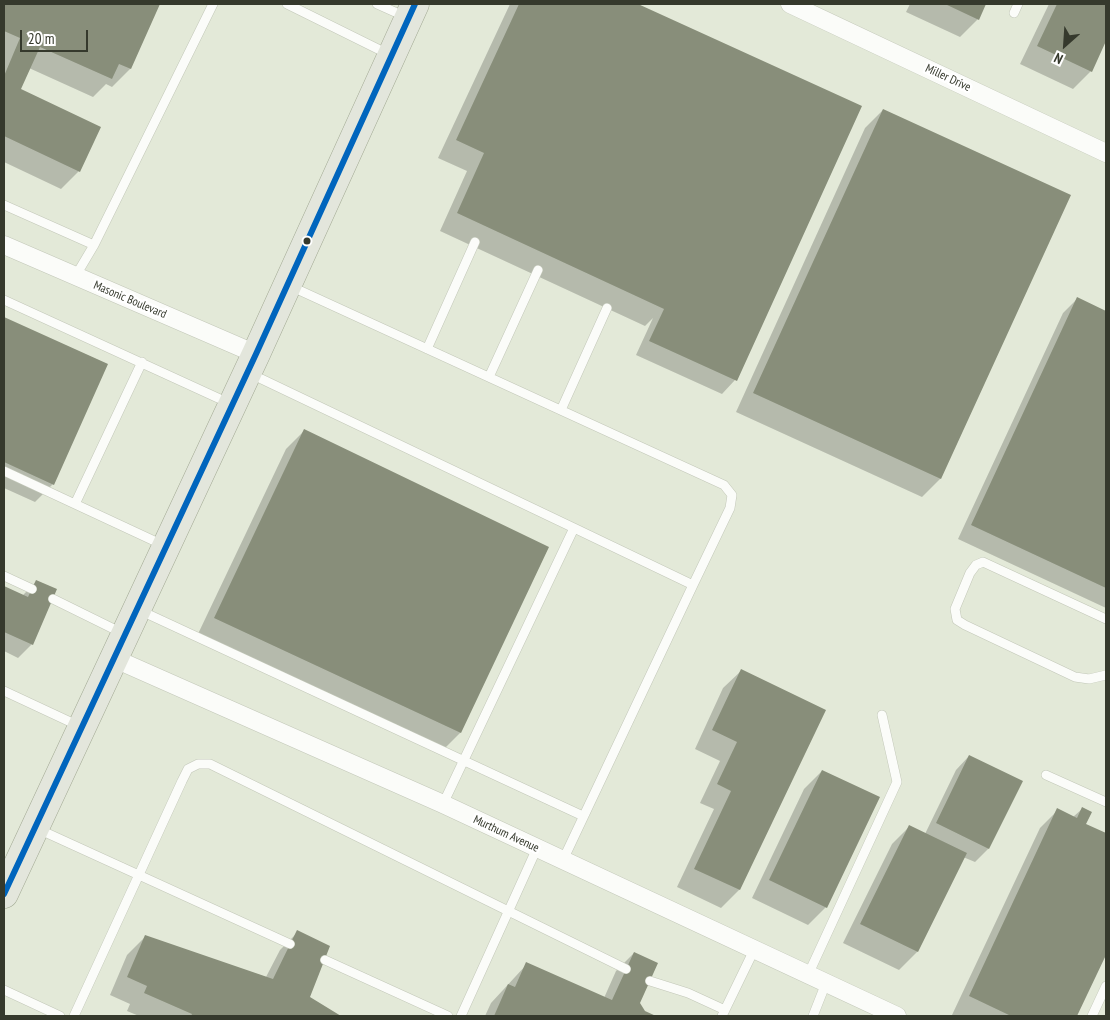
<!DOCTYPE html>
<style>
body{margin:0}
#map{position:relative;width:1110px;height:1020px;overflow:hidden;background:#e3e9d8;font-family:"PT Sans Narrow",sans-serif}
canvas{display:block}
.frame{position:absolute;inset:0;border:5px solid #35392c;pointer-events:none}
.north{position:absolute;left:1040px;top:20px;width:50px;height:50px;-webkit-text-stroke:4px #fff;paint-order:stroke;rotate:206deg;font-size:14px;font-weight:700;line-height:20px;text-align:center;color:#35392c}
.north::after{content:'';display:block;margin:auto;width:18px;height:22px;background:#35392c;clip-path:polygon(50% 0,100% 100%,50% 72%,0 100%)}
.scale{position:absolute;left:20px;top:30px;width:68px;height:22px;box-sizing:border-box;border:2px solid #35392c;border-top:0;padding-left:6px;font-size:15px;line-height:18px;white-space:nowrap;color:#35392c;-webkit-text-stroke:4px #fff;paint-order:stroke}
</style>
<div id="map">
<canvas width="1110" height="1020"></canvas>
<div class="frame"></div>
<div class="north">N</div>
<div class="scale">20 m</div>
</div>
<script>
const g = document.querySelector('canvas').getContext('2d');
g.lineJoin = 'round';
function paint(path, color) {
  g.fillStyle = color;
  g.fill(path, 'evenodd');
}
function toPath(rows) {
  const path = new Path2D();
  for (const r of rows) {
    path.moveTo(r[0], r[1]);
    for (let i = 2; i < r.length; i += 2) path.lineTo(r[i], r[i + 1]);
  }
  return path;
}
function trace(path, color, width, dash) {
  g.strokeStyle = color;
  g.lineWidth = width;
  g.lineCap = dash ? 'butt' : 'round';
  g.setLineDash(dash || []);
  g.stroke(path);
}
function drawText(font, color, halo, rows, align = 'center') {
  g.font = font + ' "PT Sans Narrow",sans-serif';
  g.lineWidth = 5;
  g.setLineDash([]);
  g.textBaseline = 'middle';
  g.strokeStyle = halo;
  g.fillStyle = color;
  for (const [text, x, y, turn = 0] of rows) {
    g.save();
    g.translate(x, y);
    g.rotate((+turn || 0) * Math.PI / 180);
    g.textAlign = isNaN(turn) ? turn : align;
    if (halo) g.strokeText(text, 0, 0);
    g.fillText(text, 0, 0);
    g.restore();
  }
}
const shadow = toPath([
 [4,4,159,4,130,69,112,87,106,84,93,97,29,68,20,90,79,171,61,189,4,162],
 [510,4,635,4,860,107,735,380,722,394,636,355,653,318,645,326,440,231,467,171,438,158],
 [910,4,985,4,978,19,960,37,906,12],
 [1049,4,1106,4,1106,38,1091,71,1073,89,1020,64],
 [883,110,1069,195,940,479,922,497,736,412,865,128],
 [1077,299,1106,312,1106,608,958,539,1063,313],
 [4,318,107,364,53,484,35,502,4,488],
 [304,431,548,548,460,733,442,751,197,636,286,449],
 [36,582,32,644,18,658,4,651,4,587,22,596],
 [741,671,824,710,739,890,721,908,677,887,714,809,700,803,720,761,695,749,723,688],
 [969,756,1021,782,988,849,975,862,963,857,917,952,899,970,843,943,892,844,910,826,925,834,956,770],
 [822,771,826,907,808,925,752,898,804,789],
 [1082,809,1085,824,1106,835,1106,952,1076,1016,952,1015,1040,828,1058,810,1073,817],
 [298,932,308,998,339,1016,139,1016,127,1011,130,1004,110,995,127,955,145,937,266,977,280,950],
 [634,953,639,1003,644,1012,653,1016,485,1016,491,1003,527,964,604,998,616,971]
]);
const building = toPath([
 [4,4,160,4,131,69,119,64,112,79,40,47,21,89,101,127,80,172,4,136,4,76,20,38,4,31],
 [519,4,638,4,862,106,737,381,649,341,664,309,457,213,484,153,456,140],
 [945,4,986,4,979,20],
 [1057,4,1106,4,1106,41,1092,72,1037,46],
 [883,109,1071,195,941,479,753,393],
 [1077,297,1106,311,1106,588,971,525],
 [4,317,108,364,54,485,4,462],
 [304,429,549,547,461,733,214,618],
 [36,580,57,589,33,645,4,632,4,586,28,597],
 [741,669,826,710,740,890,694,869,731,791,717,784,737,742,712,730],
 [969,755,1023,781,989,849,936,823],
 [822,770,880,797,827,908,769,880],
 [1082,807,1092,812,1086,824,1106,833,1106,955,1077,1016,1011,1016,969,996,1057,808,1077,818],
 [909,825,967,853,918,952,860,924],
 [297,930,330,946,310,997,341,1016,191,1016,192,1014,144,993,147,986,127,977,145,935,273,979],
 [634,952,658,963,640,1003,645,1011,656,1016,494,1016,508,984,515,987,526,962,612,1000]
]);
const service = toPath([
 [287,4,390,55],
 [377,4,406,17],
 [1014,13,1018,4],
 [4,205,94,245],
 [75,277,94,245,213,4],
 [290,286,724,485,732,495,730,508,693,585],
 [4,300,231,404],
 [427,349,475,242],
 [251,374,574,528],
 [489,377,538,270],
 [561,410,607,308],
 [4,471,163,545],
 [75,504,142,362],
 [4,576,32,589],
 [53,599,122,633],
 [139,610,583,816],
 [1106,619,983,562,976,565,970,573,955,609,957,620,965,625,1075,677,1089,679,1106,675],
 [4,691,79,726],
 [1046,775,1106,802],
 [443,804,574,528,693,585,563,860],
 [38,829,290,944],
 [325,960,448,1016],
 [808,975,897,782,882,715],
 [650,981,688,993,725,1010],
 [4,990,60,1016],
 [74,1016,182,781,188,769,198,764,210,764,626,969],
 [461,1016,537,848],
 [722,1016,754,950],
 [813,1016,826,983],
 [1092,1016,1106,986]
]);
const minor = toPath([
 [790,4,1106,153],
 [4,245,256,354],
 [113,658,443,804,897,1016]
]);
const primary = toPath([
 [4,894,256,354,415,4]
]);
const bus1 = toPath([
 [4,894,256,354,415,4]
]);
const markers = [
 [307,241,4.5,"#35392c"]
];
const streetNames = [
 ["Miller Drive",948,78,25],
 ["Masonic Boulevard",130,300,23],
 ["Murthum Avenue",506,834,25]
];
paint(shadow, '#0003');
paint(building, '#888e7a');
trace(service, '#c2c7b8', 10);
trace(minor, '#c2c7b8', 19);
trace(primary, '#a2a993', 29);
trace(service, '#fbfcf9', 9);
trace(minor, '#fbfcf9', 18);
trace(primary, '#e3e6dc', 28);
trace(bus1, '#0065bd', 6);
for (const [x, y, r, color] of markers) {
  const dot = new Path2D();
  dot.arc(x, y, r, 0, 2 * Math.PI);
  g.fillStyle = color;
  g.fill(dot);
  trace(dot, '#fff', 2);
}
drawText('12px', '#35392c', '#fff', streetNames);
</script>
